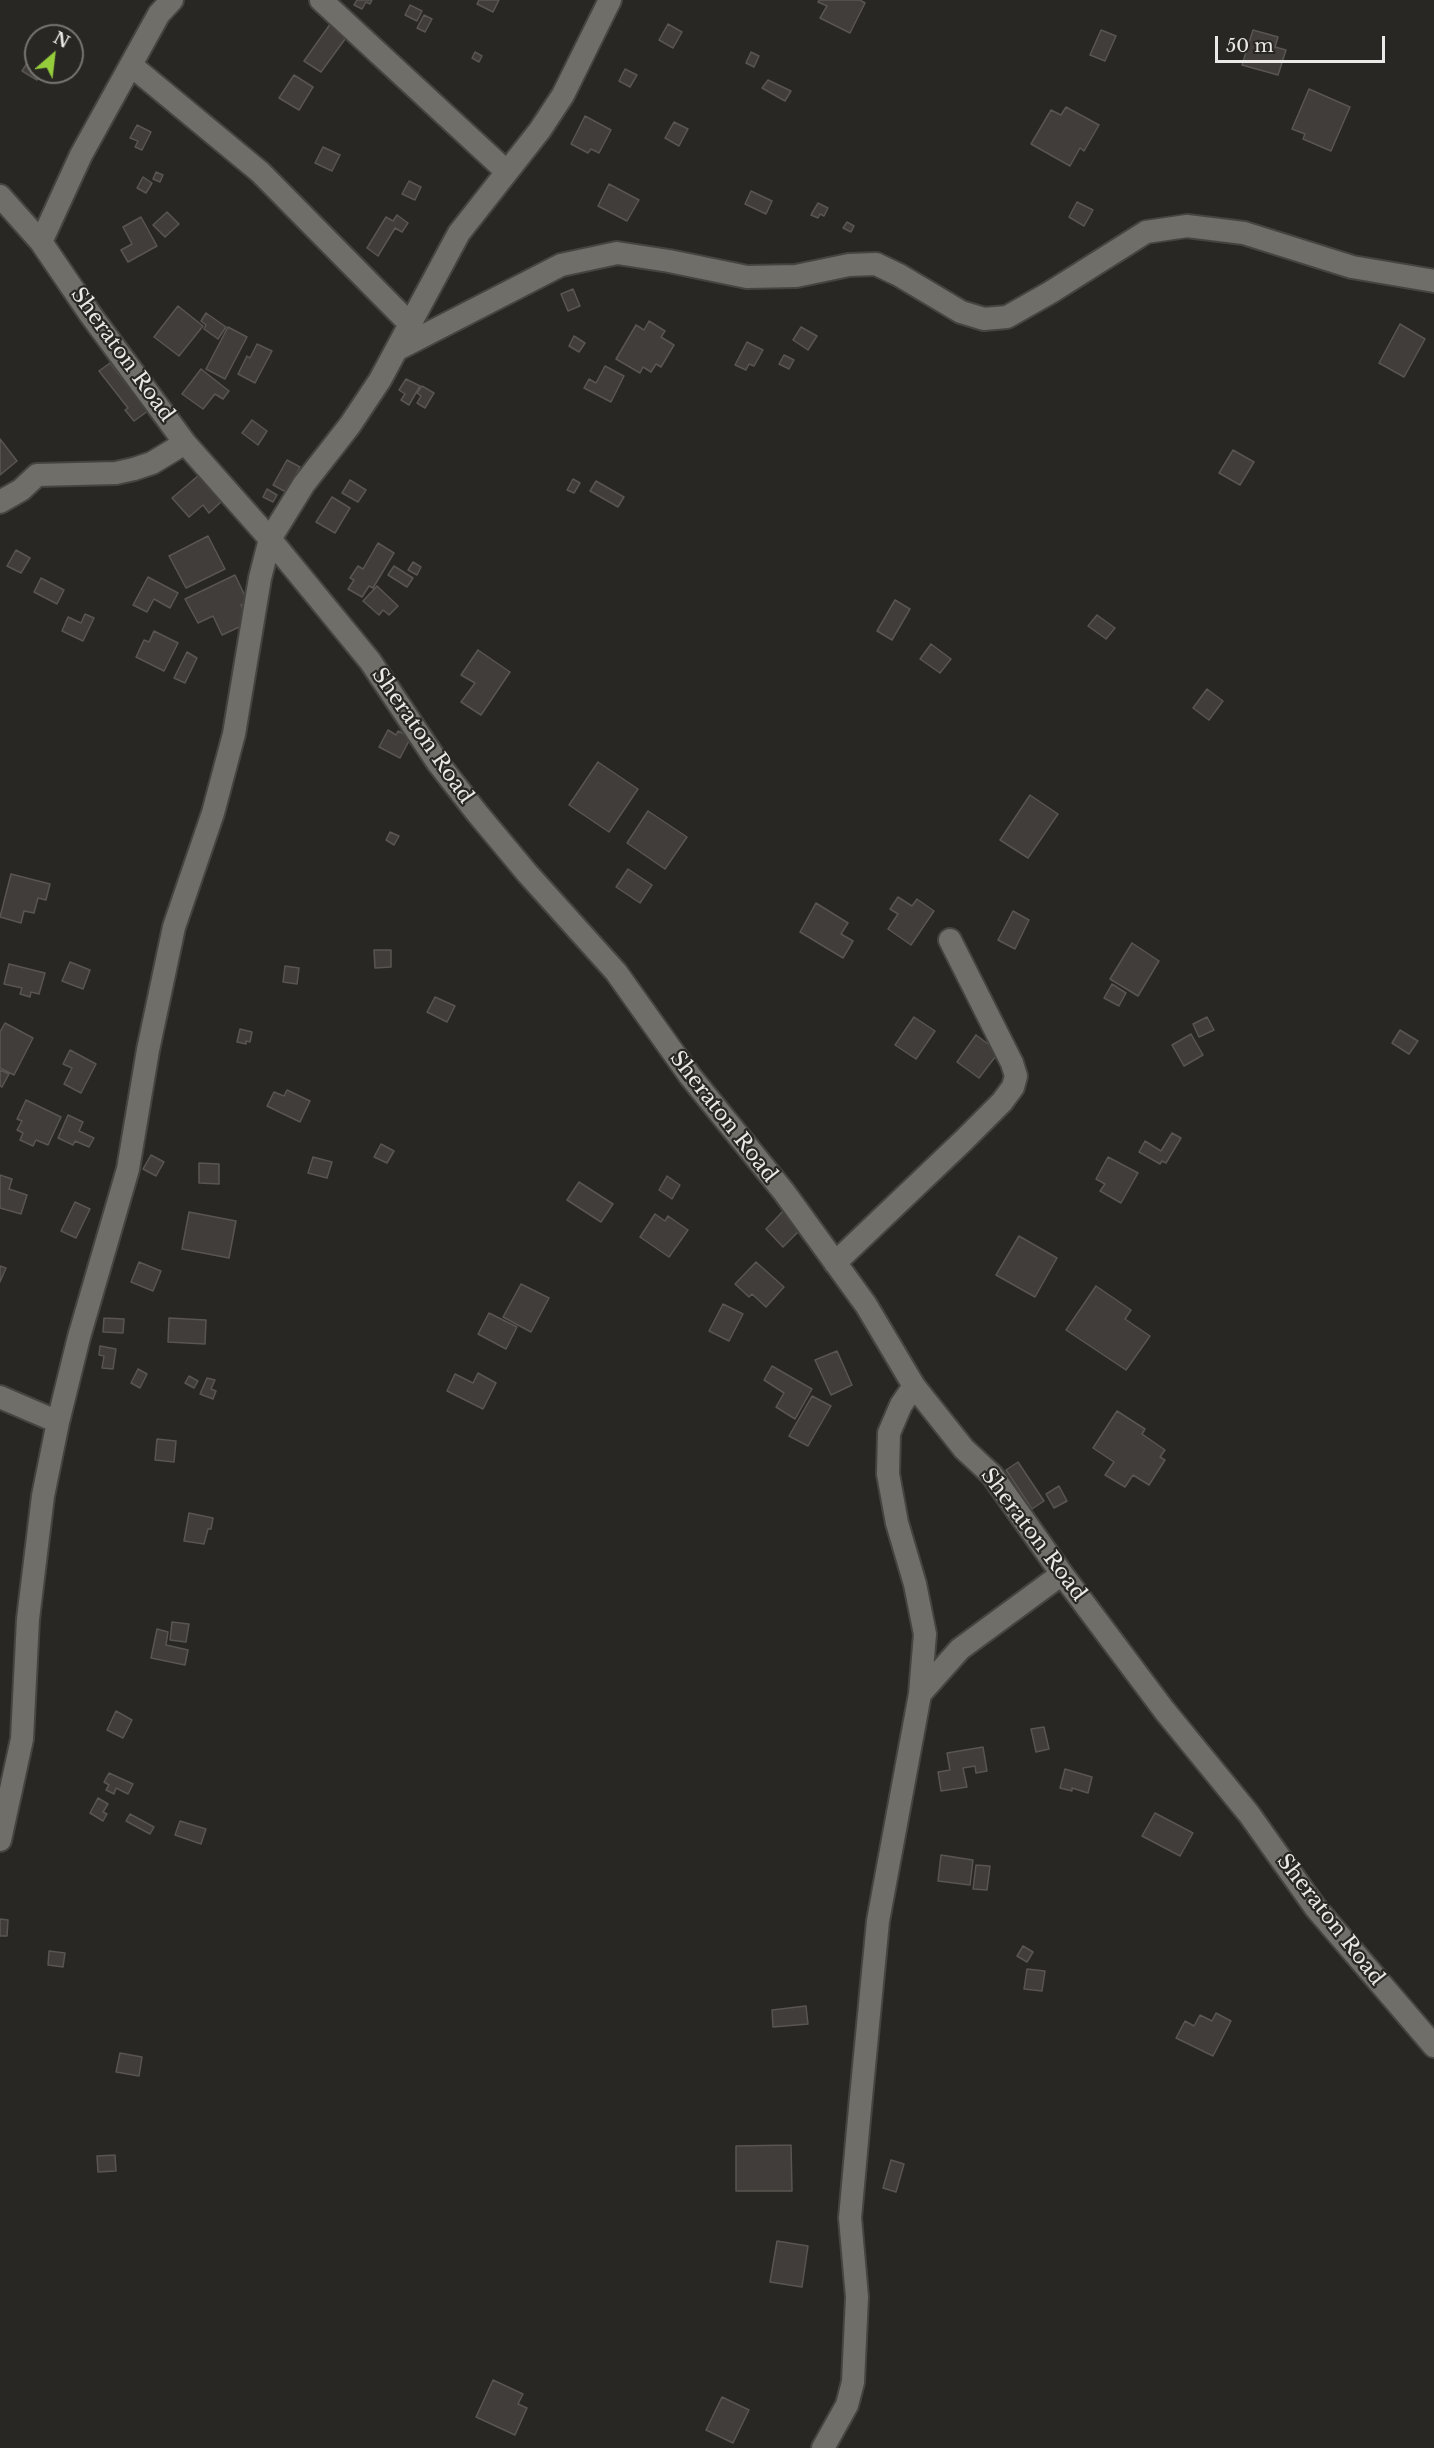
<!DOCTYPE html>
<style>
body{margin:0}
#map{position:relative;width:1434px;height:2448px;overflow:hidden;background:#292723;font-family:"Libre Baskerville",serif}
canvas{display:block}
.north{position:absolute;left:24px;top:24px;width:60px;height:60px;box-sizing:border-box;background:#292723;border:2px solid #777571;border-radius:50%;rotate:28deg;font-size:16px;font-weight:700;line-height:24px;text-align:center;color:#ebe9e7}
.north::after{content:'';display:block;margin:auto;width:21px;height:27px;background:#94cc3c;clip-path:polygon(50% 0,100% 100%,50% 72%,0 100%)}
.scale{position:absolute;left:1215px;top:36px;width:170px;height:27px;box-sizing:border-box;border:3px solid #ebe9e7;border-top:0;padding-left:8px;font-size:18px;line-height:21px;white-space:nowrap;color:#ebe9e7;-webkit-text-stroke:4px #292723;paint-order:stroke}
</style>
<div id="map">
<canvas width="1434" height="2448"></canvas>
<div class="north">N</div>
<div class="scale">50 m</div>
</div>
<script>
const g = document.querySelector('canvas').getContext('2d');
g.lineJoin = 'round';
function paint(path, color) {
  g.fillStyle = color;
  g.fill(path, 'evenodd');
}
function toPath(rows) {
  const path = new Path2D();
  for (const r of rows) {
    path.moveTo(r[0], r[1]);
    for (let i = 2; i < r.length; i += 2) path.lineTo(r[i], r[i + 1]);
  }
  return path;
}
function trace(path, color, width, dash) {
  g.strokeStyle = color;
  g.lineWidth = width;
  g.lineCap = dash ? 'butt' : 'round';
  g.setLineDash(dash || []);
  g.stroke(path);
}
function drawText(font, color, halo, rows, align = 'center') {
  g.font = font + ' "Libre Baskerville",serif';
  g.lineWidth = 4.5;
  g.setLineDash([]);
  g.textBaseline = 'middle';
  g.strokeStyle = halo;
  g.fillStyle = color;
  for (const [text, x, y, turn = 0] of rows) {
    g.save();
    g.translate(x, y);
    g.rotate((+turn || 0) * Math.PI / 180);
    g.textAlign = isNaN(turn) ? turn : align;
    if (halo) g.strokeText(text, 0, 0);
    g.fillText(text, 0, 0);
    g.restore();
  }
}
const building = toPath([
 [357,0,372,0,370,4,366,2,362,9,354,5,357,0],
 [479,0,499,0,493,12,477,4,479,0],
 [819,0,860,0,865,3,850,33,820,18,827,6,818,2,819,0],
 [410,5,422,11,417,21,405,15,410,5],
 [424,15,432,19,425,32,417,28,424,15],
 [331,23,348,35,321,72,304,61,331,23],
 [668,24,682,32,673,48,659,40,668,24],
 [1101,30,1116,36,1105,61,1090,55,1101,30],
 [1253,30,1278,37,1275,47,1286,50,1278,75,1242,65,1253,30],
 [475,52,482,56,479,62,472,58,475,52],
 [751,52,759,56,754,67,746,63,751,52],
 [36,54,36,72,42,72,37,80,22,71,31,57,33,58,36,54],
 [625,69,637,75,630,87,619,81,625,69],
 [294,75,313,87,299,110,279,98,294,75],
 [768,80,791,91,785,101,762,88,768,80],
 [1309,89,1350,107,1331,151,1303,139,1305,134,1292,129,1309,89],
 [1066,107,1099,125,1084,151,1080,148,1070,166,1031,144,1051,110,1061,115,1066,107],
 [585,116,611,130,599,153,591,149,588,153,571,144,585,116],
 [674,122,688,129,679,146,665,138,674,122],
 [137,125,151,132,142,150,135,147,138,141,130,138,137,125],
 [323,147,340,155,332,171,315,163,323,147],
 [156,172,163,175,160,182,153,179,156,172],
 [143,177,152,183,146,193,137,188,143,177],
 [409,181,421,187,415,200,402,194,409,181],
 [609,184,639,200,627,221,598,206,609,184],
 [751,191,772,201,766,214,745,204,751,191],
 [1077,202,1093,210,1084,226,1069,217,1077,202],
 [818,203,828,208,824,216,820,214,818,218,811,215,818,203],
 [167,212,179,224,165,237,153,225,167,212],
 [397,215,408,223,402,232,395,228,378,256,367,248,386,217,393,221,397,215],
 [141,217,157,246,128,262,121,250,132,244,123,227,141,217],
 [847,222,854,226,851,232,843,228,847,222],
 [573,289,580,306,568,311,561,294,573,289],
 [178,306,203,326,179,356,154,337,178,306],
 [206,313,226,327,218,339,204,329,206,325,201,321,206,313],
 [649,321,665,331,661,337,674,345,661,367,656,364,651,372,643,367,640,373,616,359,636,325,644,330,649,321],
 [1400,324,1425,339,1404,377,1379,363,1400,324],
 [228,327,247,337,225,379,206,369,228,327],
 [801,327,817,336,808,350,793,340,801,327],
 [574,336,585,343,579,352,569,346,574,336],
 [747,342,763,350,754,366,749,364,746,370,735,365,747,342],
 [257,344,272,351,255,383,238,374,247,356,250,358,257,344],
 [784,355,794,360,789,369,779,364,784,355],
 [110,363,148,411,134,421,125,410,128,408,99,371,110,363],
 [605,366,624,376,611,402,584,388,589,379,596,383,605,366],
 [201,369,229,391,223,399,215,394,203,409,182,394,201,369],
 [406,379,420,386,409,405,401,400,405,394,399,390,406,379],
 [422,386,434,393,425,408,417,403,421,396,417,393,422,386],
 [252,420,267,431,258,445,242,433,252,420],
 [0,439,17,461,0,475,0,439],
 [1233,450,1254,462,1240,485,1219,473,1233,450],
 [287,460,300,467,286,492,273,485,287,460],
 [199,475,222,501,209,513,203,505,189,517,172,498,199,475],
 [573,479,580,483,574,493,567,490,573,479],
 [350,480,366,490,358,502,342,493,350,480],
 [596,481,624,497,618,507,590,491,596,481],
 [267,489,277,495,273,502,263,497,267,489],
 [332,497,350,508,335,533,316,522,332,497],
 [208,536,225,569,186,588,169,556,208,536],
 [378,543,394,553,373,588,369,586,362,597,348,589,354,580,350,578,358,566,363,569,378,543],
 [16,550,30,558,21,573,7,566,16,550],
 [413,562,421,567,417,575,408,570,413,562],
 [394,566,413,578,407,587,388,575,394,566],
 [235,575,248,602,241,605,250,622,222,635,213,616,198,623,185,599,235,575],
 [148,577,178,593,170,608,154,599,147,612,133,605,148,577],
 [41,578,64,590,57,604,34,592,41,578],
 [377,586,398,606,389,615,383,610,379,615,363,601,377,586],
 [895,600,910,609,892,640,877,631,895,600],
 [85,614,94,618,83,641,62,631,68,617,81,623,85,614],
 [1097,615,1115,628,1106,639,1088,626,1097,615],
 [154,631,178,643,164,671,136,657,144,640,149,642,154,631],
 [931,644,951,659,940,673,920,659,931,644],
 [478,650,510,672,481,715,461,702,475,683,461,675,478,650],
 [187,652,197,658,185,683,174,678,187,652],
 [1207,689,1223,701,1209,720,1193,708,1207,689],
 [388,730,396,735,398,731,411,737,400,758,379,747,388,730],
 [598,762,638,789,609,832,569,805,598,762],
 [1030,795,1058,814,1028,858,1000,840,1030,795],
 [648,811,687,837,665,869,627,843,648,811],
 [390,832,399,836,394,845,386,840,390,832],
 [628,869,652,885,640,903,616,887,628,869],
 [11,874,50,884,46,900,38,898,34,913,24,911,21,923,0,917,11,874],
 [898,897,912,906,917,899,934,911,911,945,888,929,898,914,890,909,898,897],
 [816,903,848,923,841,934,853,941,843,958,800,932,816,903],
 [1013,911,1029,920,1015,949,998,940,1013,911],
 [1132,943,1159,961,1138,996,1110,979,1132,943],
 [374,950,391,950,391,967,375,968,374,950],
 [70,962,90,970,83,989,62,981,70,962],
 [9,964,45,973,39,994,31,992,30,997,20,994,22,988,4,984,9,964],
 [285,966,299,968,297,984,283,982,285,966],
 [1112,984,1126,993,1119,1006,1104,998,1112,984],
 [435,997,455,1006,447,1022,427,1012,435,997],
 [914,1017,935,1031,916,1059,895,1045,914,1017],
 [1207,1017,1214,1030,1199,1037,1193,1024,1207,1017],
 [5,1023,33,1038,14,1075,0,1068,0,1032,5,1023],
 [240,1029,252,1032,250,1042,246,1041,246,1044,237,1042,240,1029],
 [1400,1030,1418,1041,1409,1054,1392,1043,1400,1030],
 [1191,1034,1203,1055,1184,1066,1172,1045,1191,1034],
 [976,1035,999,1052,979,1078,957,1062,976,1035],
 [70,1050,96,1064,81,1093,64,1084,72,1068,63,1064,70,1050],
 [0,1070,9,1074,2,1087,0,1086,0,1070],
 [287,1090,310,1101,300,1122,267,1106,274,1092,284,1096,287,1090],
 [26,1100,61,1117,48,1145,36,1140,33,1146,20,1140,23,1133,17,1130,22,1121,17,1119,26,1100],
 [68,1115,83,1122,79,1131,94,1138,89,1147,75,1141,73,1145,58,1138,68,1115],
 [1172,1133,1181,1138,1166,1163,1162,1161,1160,1164,1139,1152,1145,1141,1161,1151,1172,1133],
 [381,1144,394,1151,387,1163,374,1157,381,1144],
 [151,1155,164,1162,156,1176,143,1169,151,1155],
 [313,1157,332,1162,327,1178,308,1173,313,1157],
 [1108,1157,1138,1173,1121,1203,1100,1191,1105,1184,1096,1179,1108,1157],
 [199,1163,219,1164,219,1184,199,1183,199,1163],
 [0,1175,12,1179,9,1189,27,1195,21,1214,0,1208,0,1175],
 [667,1176,680,1185,672,1199,659,1190,667,1176],
 [579,1182,613,1204,601,1222,567,1200,579,1182],
 [75,1202,90,1209,76,1238,61,1231,75,1202],
 [785,1209,803,1227,783,1247,766,1229,785,1209],
 [189,1212,236,1221,229,1258,182,1249,189,1212],
 [655,1214,665,1221,668,1216,688,1230,669,1257,640,1237,655,1214],
 [1019,1236,1057,1258,1035,1297,996,1275,1019,1236],
 [139,1262,161,1271,153,1291,131,1282,139,1262],
 [756,1262,784,1287,766,1307,752,1294,749,1297,735,1284,756,1262],
 [0,1266,6,1268,0,1282,0,1266],
 [521,1284,549,1298,531,1332,503,1317,521,1284],
 [1096,1286,1131,1310,1125,1319,1150,1336,1126,1370,1066,1330,1096,1286],
 [723,1304,743,1314,729,1341,709,1331,723,1304],
 [489,1313,517,1327,506,1349,478,1334,489,1313],
 [104,1318,124,1319,123,1333,103,1332,104,1318],
 [169,1318,206,1320,205,1344,168,1342,169,1318],
 [100,1346,116,1349,113,1369,102,1368,104,1356,99,1355,100,1346],
 [837,1351,852,1385,831,1395,815,1360,837,1351],
 [772,1366,812,1389,795,1419,776,1407,784,1393,764,1380,772,1366],
 [138,1369,147,1374,140,1388,131,1383,138,1369],
 [478,1373,496,1383,483,1409,447,1391,455,1374,473,1383,478,1373],
 [189,1376,198,1381,194,1388,185,1383,189,1376],
 [207,1378,215,1380,211,1389,216,1391,213,1399,200,1394,207,1378],
 [812,1396,831,1406,808,1446,789,1436,812,1396],
 [1117,1411,1145,1429,1142,1434,1165,1450,1160,1457,1165,1460,1149,1485,1133,1475,1125,1487,1105,1475,1114,1462,1093,1448,1117,1411],
 [157,1439,176,1441,174,1462,155,1460,157,1439],
 [1018,1462,1044,1501,1032,1509,1006,1470,1018,1462],
 [1059,1486,1067,1501,1054,1508,1046,1494,1059,1486],
 [189,1513,213,1518,211,1529,208,1529,204,1544,184,1541,189,1513],
 [172,1622,189,1624,186,1642,170,1640,172,1622],
 [157,1629,168,1632,166,1645,188,1650,185,1665,151,1658,157,1629],
 [116,1711,132,1720,123,1738,107,1730,116,1711],
 [1044,1727,1049,1749,1036,1752,1031,1729,1044,1727],
 [983,1747,987,1771,976,1773,975,1766,963,1768,967,1787,941,1791,938,1772,950,1770,947,1753,983,1747],
 [1065,1769,1092,1777,1088,1793,1072,1788,1072,1791,1060,1788,1065,1769],
 [109,1773,133,1784,128,1794,116,1788,114,1794,106,1790,109,1785,104,1782,109,1773],
 [98,1798,108,1804,103,1812,107,1814,103,1821,90,1813,98,1798],
 [1155,1813,1193,1833,1180,1856,1142,1836,1155,1813],
 [130,1814,154,1827,150,1834,126,1821,130,1814],
 [180,1821,206,1829,201,1844,175,1835,180,1821],
 [941,1855,973,1860,970,1885,938,1881,941,1855],
 [976,1865,990,1866,987,1890,973,1889,976,1865],
 [0,1919,8,1920,7,1936,0,1936,0,1919],
 [1023,1946,1033,1952,1027,1962,1017,1956,1023,1946],
 [49,1951,65,1953,63,1967,48,1965,49,1951],
 [1027,1969,1045,1971,1042,1991,1024,1989,1027,1969],
 [806,2006,808,2024,773,2027,772,2010,806,2006],
 [1216,2013,1231,2021,1213,2056,1176,2038,1185,2021,1194,2026,1200,2015,1212,2021,1216,2013],
 [120,2053,142,2057,139,2076,116,2072,120,2053],
 [791,2145,792,2191,736,2191,736,2146,791,2145],
 [115,2155,116,2171,98,2172,97,2156,115,2155],
 [891,2160,904,2164,896,2192,883,2188,891,2160],
 [777,2241,808,2246,802,2287,770,2282,777,2241],
 [493,2380,523,2394,518,2404,527,2408,515,2435,476,2417,493,2380],
 [722,2397,749,2410,733,2443,706,2430,722,2397]
]);
const minor = toPath([
 [321,0,506,171],
 [132,66,260,172,409,323],
 [0,196,41,242,90,314,185,443,270,539,370,661,438,763,477,813,527,873,616,972,690,1076,784,1192,866,1305,914,1386,964,1449,992,1475,1062,1574,1164,1710,1249,1814,1315,1907,1434,2046],
 [41,242,81,155,159,14,172,0],
 [396,350,561,265,617,253,669,261,747,277,796,276,849,265,876,264,899,275,961,312,984,319,1007,317,1051,292,1146,232,1187,226,1244,233,1352,267,1434,281],
 [0,502,21,490,37,475,116,473,134,469,152,463,185,443],
 [835,1263,963,1141,1002,1102,1013,1087,1016,1076,1012,1063,950,940],
 [0,1397,58,1422],
 [920,1694,960,1649,1062,1574],
 [0,1840,22,1739,28,1619,43,1496,58,1422,79,1337,128,1169,148,1050,174,927,213,813,234,734,260,578,270,539,304,484,350,425,380,380,459,233,540,130,563,95,610,0],
 [823,2448,847,2405,853,2382,857,2297,850,2218,860,2108,878,1921,920,1694,925,1634,915,1584,897,1523,888,1474,889,1433,901,1405,914,1386]
]);
const streetNames = [
 ["Sheraton Road",122,355,54],
 ["Sheraton Road",422,736,55],
 ["Sheraton Road",723,1117,52],
 ["Sheraton Road",1033,1535,53],
 ["Sheraton Road",1330,1920,52]
];
paint(building, '#413d3a');
trace(building, '#595552', 1.5);
trace(minor, '#464441', 26);
trace(minor, '#706e69', 22);
drawText('21px', '#ebe9e7', '#292723', streetNames);
</script>
